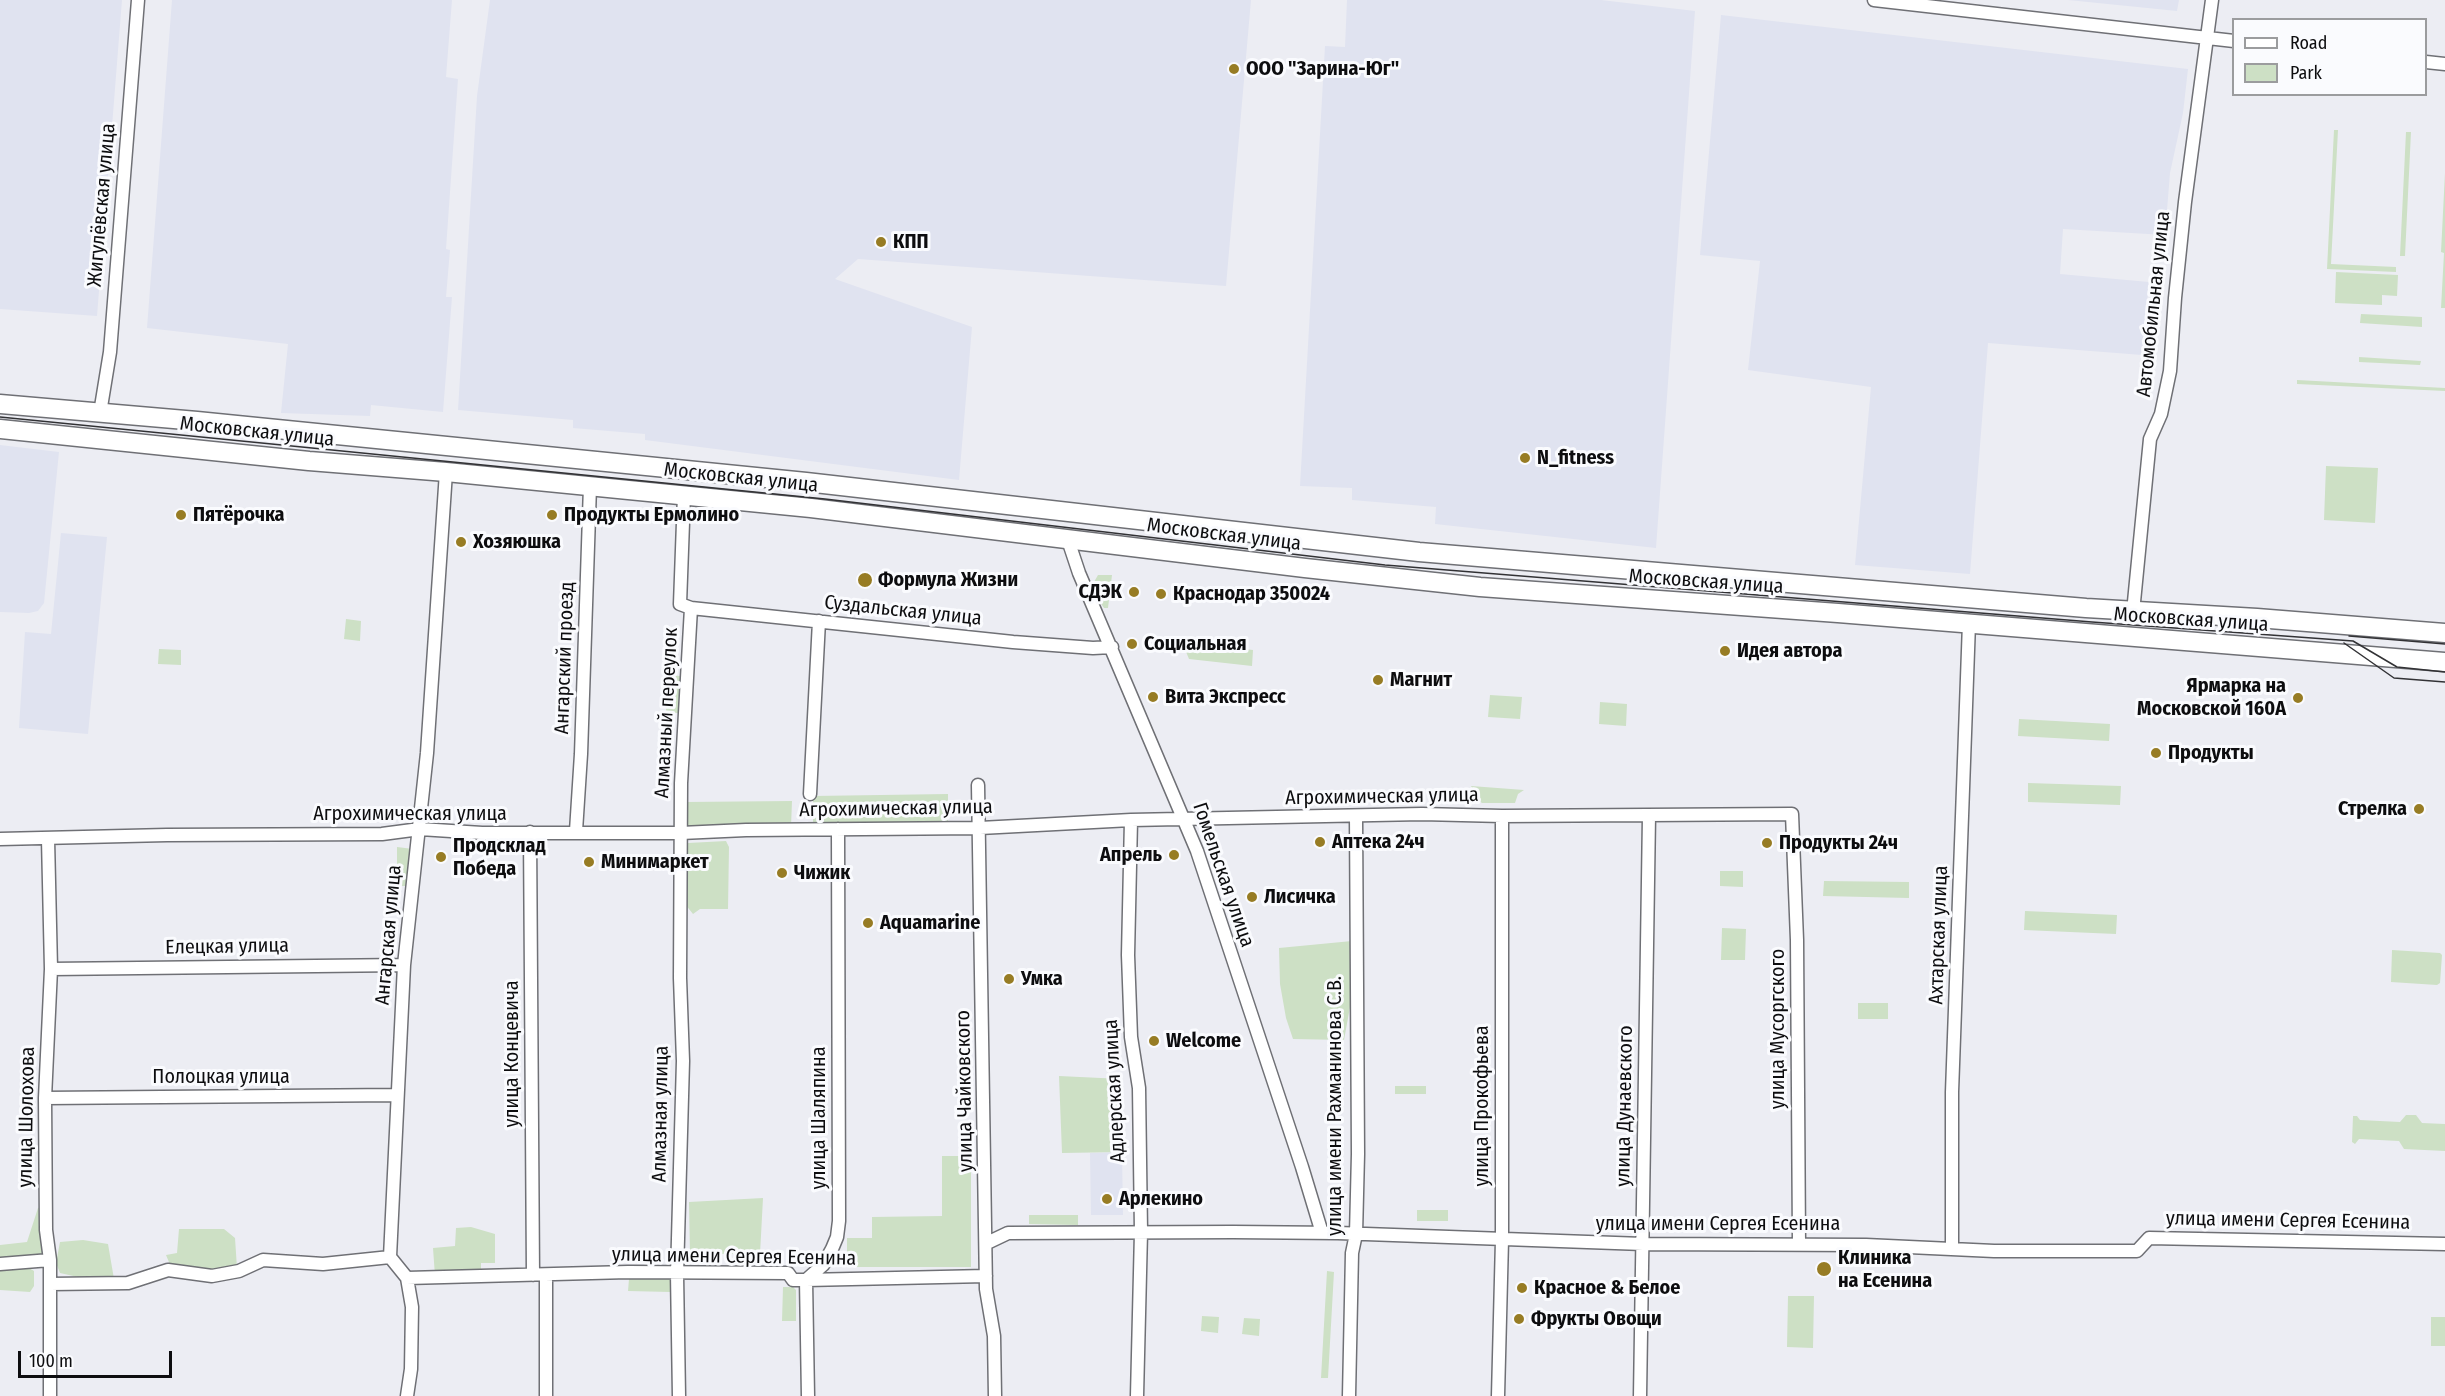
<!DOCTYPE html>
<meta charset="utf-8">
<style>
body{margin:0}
#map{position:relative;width:2445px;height:1396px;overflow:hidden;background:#ecedf3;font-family:"Fira Sans Condensed",sans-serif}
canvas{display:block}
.legend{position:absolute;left:2232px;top:18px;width:195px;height:78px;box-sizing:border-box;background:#fafbfe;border:2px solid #9b9c9e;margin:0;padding:8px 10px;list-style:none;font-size:18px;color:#0d0d0f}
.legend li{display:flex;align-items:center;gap:12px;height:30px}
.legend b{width:30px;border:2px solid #9b9c9e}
.scale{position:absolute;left:18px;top:1351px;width:154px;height:27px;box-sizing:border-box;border:3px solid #0d0d0f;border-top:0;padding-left:8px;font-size:18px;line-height:21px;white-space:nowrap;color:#0d0d0f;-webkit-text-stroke:4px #fafbfe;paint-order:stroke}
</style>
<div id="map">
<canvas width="2445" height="1396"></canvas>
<ul class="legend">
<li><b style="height:8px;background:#fff"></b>Road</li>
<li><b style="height:16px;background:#cde0c5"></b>Park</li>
</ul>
<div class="scale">100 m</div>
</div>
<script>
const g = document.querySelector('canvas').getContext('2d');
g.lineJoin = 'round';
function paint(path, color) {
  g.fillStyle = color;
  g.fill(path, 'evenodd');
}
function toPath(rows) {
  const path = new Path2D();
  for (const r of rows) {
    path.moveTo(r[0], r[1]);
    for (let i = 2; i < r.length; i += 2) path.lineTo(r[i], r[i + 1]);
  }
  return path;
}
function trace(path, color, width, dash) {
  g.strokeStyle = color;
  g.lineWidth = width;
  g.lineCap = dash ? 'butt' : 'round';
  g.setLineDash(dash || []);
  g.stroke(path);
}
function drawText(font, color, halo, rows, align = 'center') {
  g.font = font + ' "Fira Sans Condensed",sans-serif';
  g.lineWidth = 6;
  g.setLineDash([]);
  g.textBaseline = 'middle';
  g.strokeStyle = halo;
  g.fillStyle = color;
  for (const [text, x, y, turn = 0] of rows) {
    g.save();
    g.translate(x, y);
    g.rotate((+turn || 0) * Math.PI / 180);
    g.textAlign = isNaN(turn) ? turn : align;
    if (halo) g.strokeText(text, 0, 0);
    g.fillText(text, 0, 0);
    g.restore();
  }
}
const built = toPath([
 [0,0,122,0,97,316,0,309],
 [172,0,452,0,446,77,458,79,446,249,450,250,446,297,452,297,443,412,371,405,370,416,281,413,288,344,147,328],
 [490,0,1251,0,1226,286,858,259,835,279,972,327,959,480,645,440,645,434,573,428,573,420,458,410,477,96],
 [1347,0,1601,0,1695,11,1656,548,1435,524,1436,507,1352,500,1352,488,1300,486,1325,46,1345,47],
 [2068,0,2179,0,2177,11],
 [1721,15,2188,69,2183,113,2170,173,2165,235,2063,229,2060,274,2149,282,2142,355,1988,343,1970,574,1855,565,1871,387,1748,370,1760,261,1700,255],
 [0,445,59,452,44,603,38,611,29,613,0,612],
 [61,533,107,537,88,734,19,728,25,632,51,634],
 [1122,1152,1123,1215,1091,1215,1090,1153]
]);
const green = toPath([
 [2334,130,2338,130,2331,264,2396,267,2396,272,2327,269],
 [2406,132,2411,132,2405,256,2400,256],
 [2445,173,2445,308,2441,308,2444,253,2441,252],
 [2336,272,2398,275,2397,296,2382,295,2382,305,2335,303],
 [2361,314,2422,317,2422,327,2360,323],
 [2359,357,2421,361,2420,365,2359,362],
 [2297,380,2445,388,2445,391,2297,384],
 [2326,466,2378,468,2375,523,2324,520],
 [1098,575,1112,575,1108,608,1104,608,1100,602,1094,582],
 [346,619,361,621,360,641,344,639],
 [1182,642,1253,650,1252,666,1189,659],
 [159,649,181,650,181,665,158,664],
 [667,675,680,676,678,713,666,713],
 [1490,695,1522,697,1520,719,1488,717],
 [1600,702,1627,704,1626,726,1599,724],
 [2019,719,2110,724,2109,741,2018,736],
 [2028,783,2121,786,2120,805,2028,802],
 [1471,786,1524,790,1518,794,1515,803,1482,803,1473,796,1474,791],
 [948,794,948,822,813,824,813,796],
 [792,801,791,827,791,825,684,826,685,802],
 [726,841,729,847,728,909,700,909,693,914,681,899,682,854,688,843],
 [397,847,413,849,411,886,397,886],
 [1720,871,1743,871,1743,887,1720,886],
 [1824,881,1909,882,1909,898,1823,896],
 [2025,911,2117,915,2116,934,2024,930],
 [1722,928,1746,929,1745,960,1721,960],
 [1352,941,1352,996,1344,1040,1293,1039,1286,1018,1280,984,1279,948],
 [2392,950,2440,953,2442,955,2440,983,2437,985,2391,982],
 [1858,1003,1888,1003,1888,1019,1858,1019],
 [1059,1076,1122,1079,1122,1152,1062,1153],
 [1395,1086,1426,1086,1426,1094,1395,1094],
 [2406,1115,2416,1115,2422,1123,2445,1124,2445,1151,2404,1149,2399,1141,2359,1139,2355,1144,2352,1142,2353,1116,2357,1116,2360,1120,2400,1122],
 [942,1156,971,1156,971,1267,847,1267,847,1238,872,1238,872,1217,942,1216],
 [763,1198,760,1254,690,1254,689,1202],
 [48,1204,46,1252,26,1259,0,1260,0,1245,27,1242,38,1208],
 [1417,1210,1448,1210,1448,1221,1417,1221],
 [1029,1215,1078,1215,1078,1225,1029,1224],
 [471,1227,495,1234,495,1263,481,1263,481,1275,435,1276,433,1248,455,1246,456,1228],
 [179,1229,224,1229,235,1238,237,1268,209,1274,171,1267,166,1255,177,1253],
 [83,1240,108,1244,114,1279,91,1280,60,1273,56,1263,60,1242],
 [0,1266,26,1266,34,1271,34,1286,30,1292,0,1290],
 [1327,1271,1334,1272,1328,1378,1321,1378],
 [639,1276,670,1276,670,1292,628,1291,629,1279],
 [783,1287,793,1287,796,1290,796,1321,782,1321],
 [1788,1296,1814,1296,1813,1348,1787,1347],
 [1202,1316,1219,1317,1218,1333,1201,1331],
 [2431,1317,2445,1317,2445,1346,2431,1346],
 [1244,1318,1260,1319,1259,1336,1242,1334]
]);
const street = toPath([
 [1874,0,2234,41],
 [2426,62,2445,64],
 [100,413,110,352,138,0],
 [684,495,680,604,691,608,1013,642,1093,648,1112,647],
 [1067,537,1079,573,1197,851,1302,1167,1322,1233],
 [2133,612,2150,439,2161,414,2170,371,2175,298,2185,202,2212,0],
 [978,785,986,1289,994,1336,995,1396],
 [810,794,819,621],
 [1131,820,1128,955,1131,1037,1139,1088,1141,1232,1137,1396],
 [576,831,581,754,590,486],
 [530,832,533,1275],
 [0,839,167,835,382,834,420,829,482,833,681,833,746,830,980,828,1131,820,1422,814,1502,816,1792,814,1797,940,1799,1244],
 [48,839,51,969,45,1098,46,1230,50,1260,50,1396],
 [51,969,404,965],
 [45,1098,397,1095],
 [987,1243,1008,1233,1233,1232,1338,1233,1643,1244,1866,1245,1994,1251,2137,1251,2149,1238,2445,1244],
 [1952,1248,1952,1092,1969,623],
 [0,1264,50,1260],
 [546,1275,546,1396],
 [407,1278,628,1272,788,1273,793,1280,806,1280,986,1276],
 [50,1284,128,1283,168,1270,212,1276,239,1271,263,1260,323,1264,390,1257],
 [407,1396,411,1369,412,1307,407,1278,390,1257,404,965,427,753,446,472],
 [679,1396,677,1274,683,1061,680,978,681,783,691,608],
 [808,1396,806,1280,823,1265,832,1249,837,1237,839,1221,838,829],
 [1349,1396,1352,1253,1356,1234,1358,1154,1356,816],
 [1498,1396,1502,1240,1502,816],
 [1640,1396,1649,816]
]);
const secondary = toPath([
 [0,404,197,421,806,482,1419,552,2086,608,2257,618,2445,633],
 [0,429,309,461,446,472,811,508,1305,568,1480,587,1838,613,2445,662]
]);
const tram = toPath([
 [0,417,825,499,1385,565,2092,622,2353,641,2397,667,2445,672],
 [2349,636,2445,644],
 [2344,643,2394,678,2445,682]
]);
const markers = [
 [1234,69,6,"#977c24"],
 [881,242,6,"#977c24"],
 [1525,458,6,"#977c24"],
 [181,515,6,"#977c24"],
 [552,515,6,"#977c24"],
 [461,542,6,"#977c24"],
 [865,580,8,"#977c24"],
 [1134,592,6,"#977c24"],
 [1161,594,6,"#977c24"],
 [1132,644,6,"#977c24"],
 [1725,651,6,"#977c24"],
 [1378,680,6,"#977c24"],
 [1153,697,6,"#977c24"],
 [2298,698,6,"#977c24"],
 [2156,753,6,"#977c24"],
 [2419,809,6,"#977c24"],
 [1320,842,6,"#977c24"],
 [1767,843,6,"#977c24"],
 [1174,855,6,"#977c24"],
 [441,857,6,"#977c24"],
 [589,862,6,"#977c24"],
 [782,873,6,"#977c24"],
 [1252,897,6,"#977c24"],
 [868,923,6,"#977c24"],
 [1009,979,6,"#977c24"],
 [1154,1041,6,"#977c24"],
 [1107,1199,6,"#977c24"],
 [1824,1269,8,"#977c24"],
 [1522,1288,6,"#977c24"],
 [1519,1319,6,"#977c24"]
];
const poiNames = [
 ["ООО \"Зарина-Юг\"",1246,69],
 ["КПП",893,242],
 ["N_fitness",1537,458],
 ["Пятёрочка",193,515],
 ["Продукты Ермолино",564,515],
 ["Хозяюшка",473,542],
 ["Формула Жизни",878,580],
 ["СДЭК",1122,592,"right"],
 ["Краснодар 350024",1173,594],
 ["Социальная",1144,644],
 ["Идея автора",1737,651],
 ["Магнит",1390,680],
 ["Ярмарка на",2286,686,"right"],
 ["Московской 160А",2286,709,"right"],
 ["Вита Экспресс",1165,697],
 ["Продукты",2168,753],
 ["Стрелка",2407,809,"right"],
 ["Аптека 24ч",1332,842],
 ["Продукты 24ч",1779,843],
 ["Продсклад",453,846],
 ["Победа",453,869],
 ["Апрель",1162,855,"right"],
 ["Минимаркет",601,862],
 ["Чижик",794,873],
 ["Лисичка",1264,897],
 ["Aquamarine",880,923],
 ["Умка",1021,979],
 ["Welcome",1166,1041],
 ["Арлекино",1119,1199],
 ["Клиника",1838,1258],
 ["на Есенина",1838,1281],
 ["Красное & Белое",1534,1288],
 ["Фрукты Овощи",1531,1319]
];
const streetNames = [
 ["Жигулёвская улица",102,205,-85],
 ["Автомобильная улица",2154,304,-84],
 ["Московская улица",257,432,6],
 ["Московская улица",741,478,6],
 ["Московская улица",1224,535,7],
 ["Московская улица",1706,582,4],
 ["Суздальская улица",903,611,6],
 ["Московская улица",2191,620,4],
 ["Ангарский проезд",565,658,-88],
 ["Алмазный переулок",667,713,-87],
 ["Агрохимическая улица",1382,797,-1],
 ["Агрохимическая улица",896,809,-1],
 ["Агрохимическая улица",410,814],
 ["Гомельская улица",1223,875,71],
 ["Ангарская улица",389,935,-85],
 ["Ахтарская улица",1939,935,-88],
 ["Елецкая улица",227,947,-1],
 ["улица Мусоргского",1778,1029,-90],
 ["улица Концевича",512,1054,-90],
 ["Полоцкая улица",221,1077],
 ["улица Чайковского",965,1091,-91],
 ["Адлерская улица",1115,1091,-93],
 ["улица имени Рахманинова С.В.",1335,1106,-90],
 ["улица Прокофьева",1482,1106,-90],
 ["улица Дунаевского",1625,1106,-89],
 ["Алмазная улица",661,1114,-89],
 ["улица Шолохова",27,1117,-89],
 ["улица Шаляпина",819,1118,-90],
 ["улица имени Сергея Есенина",2288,1221,1],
 ["улица имени Сергея Есенина",1718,1224],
 ["улица имени Сергея Есенина",734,1257,1]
];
paint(built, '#e0e3f0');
paint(green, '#cde0c5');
trace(street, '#6f7075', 15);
trace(secondary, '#6f7075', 21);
trace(street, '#fff', 12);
trace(secondary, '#fff', 18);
trace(tram, '#323235', 1.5);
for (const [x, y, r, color] of markers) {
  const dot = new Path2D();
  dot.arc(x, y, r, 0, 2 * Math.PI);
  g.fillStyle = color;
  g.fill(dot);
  trace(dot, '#fafbfe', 2);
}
drawText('bold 20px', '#0d0d0f', '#fafbfe', poiNames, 'left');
drawText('20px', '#0d0d0f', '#fafbfe', streetNames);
</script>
